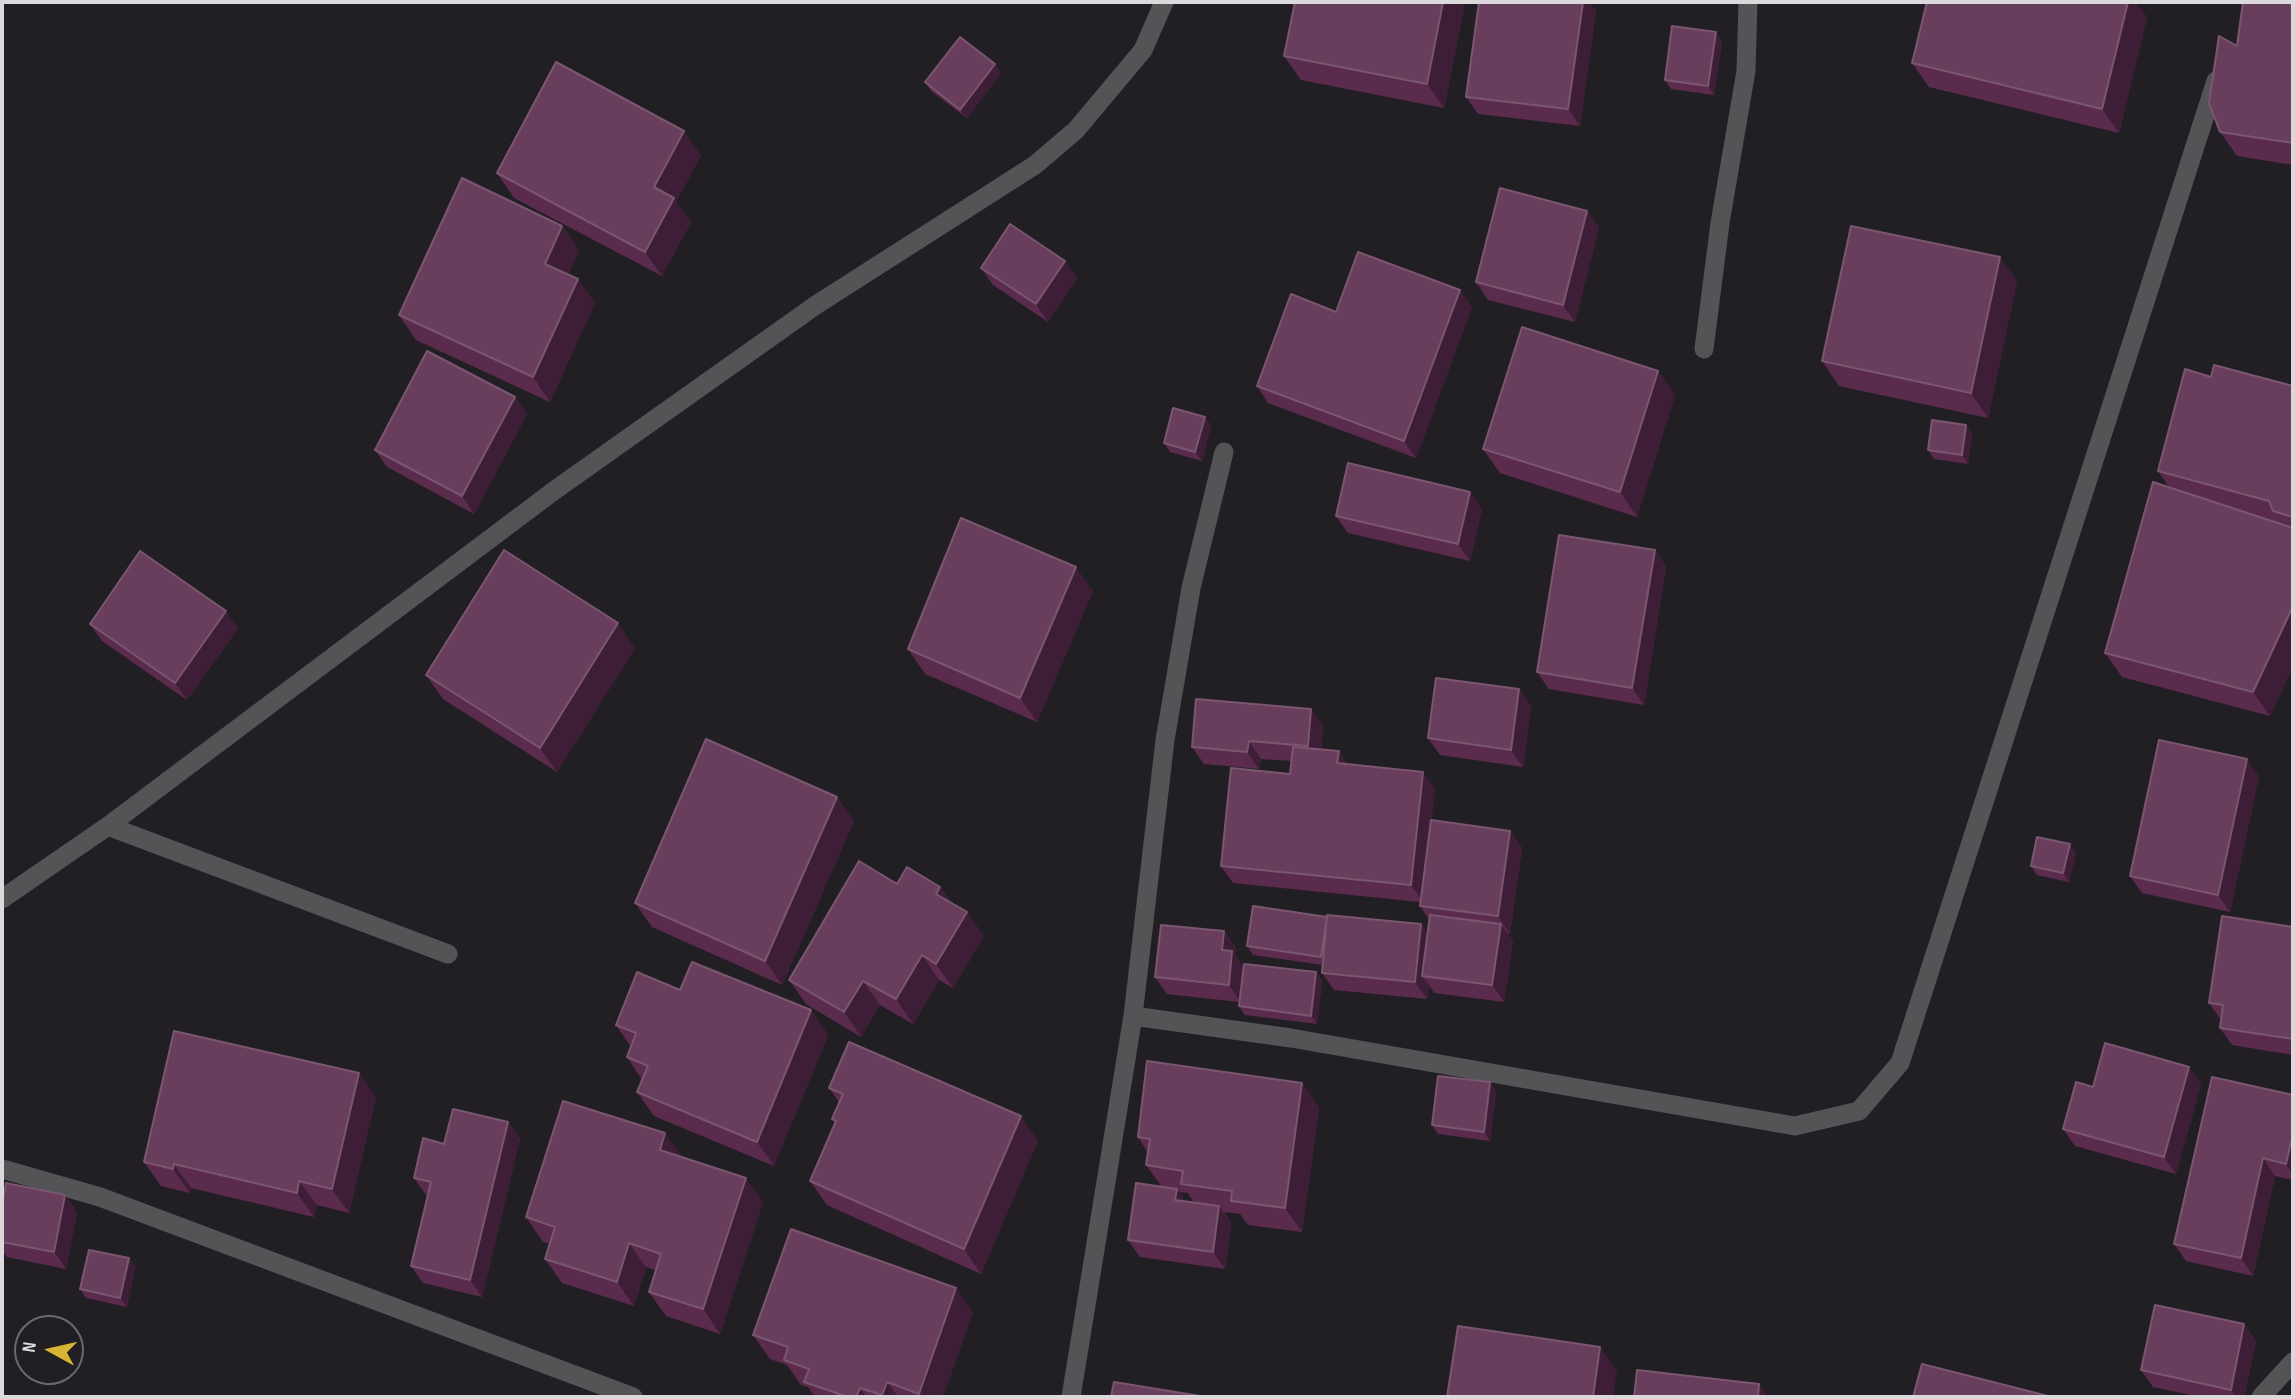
<!DOCTYPE html>
<style>
body{margin:0}
#map{position:relative;width:2295px;height:1399px;overflow:hidden;background:#221f24;font-family:"Sofia Sans Condensed",sans-serif}
canvas{display:block}
.frame{position:absolute;inset:0;border:4px solid #dbd9dc;pointer-events:none}
.north{position:absolute;left:14px;top:1315px;width:70px;height:70px;box-sizing:border-box;background:#221f24;border:2px solid #6c696e;border-radius:50%;rotate:278deg;font-size:19px;font-weight:700;line-height:28px;text-align:center;color:#dbd9dc}
.north::after{content:'';display:block;margin:auto;width:24px;height:32px;background:#d8b434;clip-path:polygon(50% 0,100% 100%,50% 72%,0 100%)}
</style>
<div id="map">
<canvas width="2295" height="1399"></canvas>
<div class="frame"></div>
<div class="north">N</div>
</div>
<script>
const g = document.querySelector('canvas').getContext('2d');
g.lineJoin = 'round';
function toPath(rows) {
  const path = new Path2D();
  for (const r of rows) {
    path.moveTo(r[0], r[1]);
    for (let i = 2; i < r.length; i += 2) path.lineTo(r[i], r[i + 1]);
  }
  return path;
}
function trace(path, color, width, dash) {
  g.strokeStyle = color;
  g.lineWidth = width;
  g.lineCap = dash ? 'butt' : 'round';
  g.setLineDash(dash || []);
  g.stroke(path);
}
function paint(path, color) {
  g.fillStyle = color;
  g.fill(path, 'evenodd');
}
const minor = toPath([
 [1704,349,1720,223,1746,71,1748,2],
 [108,826,448,954],
 [2,899,108,826,555,490,816,305,1035,165,1076,130,1143,50,1164,2],
 [1133,1016,1165,740,1191,588,1224,452],
 [2,1169,100,1197,633,1397],
 [1071,1397,1133,1016,1291,1038,1795,1126,1859,1111,1900,1063,2216,81],
 [2261,1397,2293,1362]
]);
const wall = toPath([
 [1295,2,1460,2,1464,8,1444,108,1301,80,1284,56],
 [2293,2,2293,165,2237,156,2220,132,2237,46],
 [1596,11,1580,126,1478,114,1466,97],
 [2147,17,2119,133,1929,87,1912,63],
 [1722,41,1714,95,1671,89,1665,80],
 [995,64,1001,73,967,118,931,91,925,82],
 [701,155,676,202,691,222,662,276,514,198,497,173],
 [1587,211,1599,228,1575,322,1488,300,1476,282],
 [562,226,579,250,568,274,595,303,550,402,416,340,399,315],
 [981,268,1077,278,1048,322,993,285],
 [2017,281,1988,418,1839,386,1822,361],
 [1472,307,1416,458,1268,403,1257,386,1336,312],
 [1658,371,1675,395,1637,517,1500,473,1483,449],
 [2211,377,2293,386,2293,666,2270,716,2122,677,2105,653,2169,487,2158,471],
 [515,397,527,414,474,514,387,467,375,450],
 [1211,425,1202,461,1170,452,1164,443],
 [1966,425,1972,434,1968,464,1934,459,1928,450],
 [1482,509,1470,561,1348,533,1336,516],
 [1655,550,1666,567,1644,705,1549,689,1537,672],
 [1093,591,1037,722,925,674,908,649],
 [90,624,238,628,187,700,102,641],
 [635,648,557,772,443,699,426,675],
 [1519,689,1531,706,1523,767,1440,755,1428,738],
 [1311,709,1323,726,1321,750,1348,764,1435,789,1431,821,1510,831,1522,848,1510,934,1507,933,1513,941,1504,1002,1434,993,1429,985,1427,999,1334,990,1322,973,1323,965,1253,955,1247,946,1327,917,1421,924,1428,934,1430,921,1420,906,1420,902,1233,883,1221,866,1290,774,1292,761,1261,759,1259,769,1204,764,1192,747],
 [2259,776,2230,912,2142,893,2130,876],
 [837,797,854,821,782,985,652,927,635,903],
 [2076,853,2069,882,2037,875,2031,866],
 [940,887,951,902,984,936,953,988,939,980,913,1024,880,1005,861,1037,806,1004,789,980],
 [2293,927,2293,1055,2232,1045,2220,1028,2221,1020,2209,1003],
 [1224,931,1236,948,1235,955,1243,967,1316,972,1322,981,1317,1024,1245,1015,1239,1006,1239,1002,1167,994,1155,977],
 [811,1010,828,1035,774,1166,654,1116,637,1092,642,1080,627,1057,631,1047,616,1025],
 [1302,1083,1319,1108,1302,1232,1248,1225,1240,1214,1224,1212,1231,1223,1225,1269,1140,1257,1128,1240,1162,1187,1146,1165,1148,1153,1138,1137],
 [1179,1192,1188,1193,1194,1203,1185,1201],
 [2201,1084,2176,1174,2075,1146,2063,1129,2093,1087],
 [829,1088,1038,1141,981,1274,827,1205,810,1181,835,1123,832,1119,839,1102],
 [1496,1091,1490,1141,1438,1134,1432,1125],
 [2293,1095,2293,1180,2275,1176,2253,1276,2186,1261,2174,1244],
 [376,1097,349,1213,317,1205,314,1217,191,1188,190,1193,161,1186,144,1162],
 [508,1122,520,1139,482,1297,423,1283,411,1266,428,1195,426,1195,414,1178],
 [665,1133,682,1158,763,1202,720,1334,666,1316,649,1292,655,1270,646,1267,634,1306,562,1283,545,1259,550,1244,543,1242,526,1217],
 [2,1206,77,1212,66,1269,7,1257,2,1250],
 [129,1258,135,1267,127,1307,86,1298,80,1289],
 [973,1312,943,1397,815,1397,808,1387,801,1385,787,1365,770,1359,753,1335],
 [2244,1324,2256,1341,2244,1397,2200,1397,2153,1387,2141,1370]
]);
const shadedWall = toPath([
 [1443,2,1460,2,1464,8,1444,108,1427,84],
 [1583,2,1589,2,1596,11,1580,126,1568,109],
 [2128,2,2136,2,2147,17,2119,133,2102,109],
 [1716,32,1722,41,1714,95,1708,86],
 [995,64,1001,73,967,118,960,110],
 [684,131,701,155,676,202,691,222,662,276,645,252,654,187],
 [1587,211,1599,228,1575,322,1563,305],
 [562,226,579,250,562,288,545,264],
 [2000,257,2017,281,1988,418,1971,393],
 [1065,261,1077,278,1048,322,1036,304],
 [578,279,595,303,550,402,533,377],
 [1460,290,1472,307,1416,458,1404,441],
 [1658,371,1675,395,1637,517,1620,492],
 [515,397,527,414,474,514,462,496],
 [1205,417,1211,425,1202,461,1195,452],
 [1966,425,1972,434,1968,464,1962,455],
 [1470,492,1482,509,1470,561,1458,544],
 [1655,550,1666,567,1644,705,1632,688],
 [1076,567,1093,591,1037,722,1020,698],
 [2293,606,2293,666,2270,716,2253,692],
 [226,611,238,628,187,700,175,683],
 [618,623,635,648,557,772,540,748],
 [1519,689,1531,706,1523,767,1511,750],
 [1311,709,1323,726,1320,763,1308,746],
 [1249,741,1261,759,1259,769,1247,752],
 [1339,751,1350,768,1337,763],
 [2247,759,2259,776,2230,912,2218,895],
 [1423,772,1435,789,1423,902,1411,885],
 [837,797,854,821,782,985,765,961],
 [1510,831,1522,848,1510,934,1498,916],
 [2070,844,2076,853,2069,882,2063,873],
 [940,887,957,911,936,894],
 [967,912,984,936,953,988,936,964],
 [1327,917,1327,966,1321,957],
 [1421,924,1433,941,1422,976,1429,985,1427,999,1415,982],
 [1501,924,1513,941,1504,1002,1492,985],
 [1224,931,1236,948,1235,955,1244,968,1241,1002,1229,985,1222,950],
 [922,955,939,980,913,1024,896,999],
 [1316,972,1322,981,1317,1024,1311,1016],
 [863,981,880,1005,861,1037,844,1012],
 [811,1010,828,1035,774,1166,757,1142],
 [2189,1067,2201,1084,2176,1174,2164,1157],
 [359,1073,376,1097,349,1213,332,1189],
 [1490,1082,1496,1091,1490,1141,1484,1132],
 [1302,1083,1319,1108,1302,1232,1285,1208],
 [1021,1116,1038,1141,981,1274,964,1249],
 [508,1122,520,1139,482,1297,470,1280],
 [665,1133,682,1157,677,1175,660,1150],
 [2293,1134,2293,1175,2286,1164],
 [2263,1158,2275,1176,2253,1276,2241,1258],
 [174,1164,191,1188,190,1193,173,1169],
 [746,1178,763,1202,720,1334,703,1309],
 [299,1181,317,1205,314,1217,297,1193],
 [1177,1189,1189,1206,1175,1200],
 [65,1195,77,1212,66,1269,54,1252],
 [1219,1206,1231,1223,1225,1269,1213,1252],
 [629,1243,646,1267,634,1306,617,1282],
 [129,1258,135,1267,127,1307,120,1298],
 [956,1288,973,1312,943,1397,921,1397,919,1394],
 [2244,1324,2256,1341,2244,1397,2236,1397,2231,1390],
 [1600,1347,1617,1371,1613,1397,1593,1397],
 [887,1382,898,1397,884,1397,882,1395],
 [1759,1384,1768,1397,1758,1397],
 [860,1388,866,1397,856,1397]
]);
const building = toPath([
 [1295,2,1443,2,1427,84,1284,56,1295,2],
 [1479,2,1583,2,1568,109,1466,97,1479,2],
 [1927,2,2128,2,2102,109,1912,63,1927,2],
 [2243,2,2293,2,2293,143,2220,132,2209,103,2219,36,2237,46,2243,2],
 [1672,26,1716,32,1708,86,1665,80,1672,26],
 [960,37,995,64,960,110,925,82,960,37],
 [556,62,684,131,654,187,674,198,645,252,497,173,556,62],
 [462,178,562,226,545,264,578,279,533,377,399,315,462,178],
 [1500,188,1587,211,1563,305,1476,282,1500,188],
 [1010,224,1065,261,1036,304,981,268,1010,224],
 [1851,226,2000,257,1971,393,1822,361,1851,226],
 [1358,252,1460,290,1404,441,1257,386,1291,294,1336,312,1358,252],
 [1522,327,1658,371,1620,492,1483,449,1522,327],
 [427,351,515,397,462,496,375,450,427,351],
 [2214,365,2293,386,2293,517,2273,511,2269,501,2158,471,2185,369,2211,377,2214,365],
 [1173,408,1205,417,1195,452,1164,443,1173,408],
 [1932,420,1966,425,1962,455,1928,450,1932,420],
 [1348,463,1470,492,1458,544,1336,516,1348,463],
 [2153,482,2293,528,2293,606,2253,692,2105,653,2153,482],
 [961,518,1076,567,1020,698,908,649,961,518],
 [1559,535,1655,550,1632,688,1537,672,1559,535],
 [504,550,618,623,540,748,426,675,504,550],
 [140,551,226,611,175,683,90,624,140,551],
 [1436,678,1519,689,1511,750,1428,738,1436,678],
 [1196,699,1311,709,1308,746,1249,741,1247,752,1192,747,1196,699],
 [706,739,837,797,765,961,635,903,706,739],
 [2159,740,2247,759,2218,895,2130,876,2159,740],
 [1293,747,1339,751,1337,763,1423,772,1411,885,1221,866,1231,768,1290,774,1293,747],
 [1431,820,1510,831,1498,916,1420,906,1431,820],
 [2037,837,2070,844,2063,873,2031,866,2037,837],
 [859,861,897,884,907,867,940,887,936,894,967,912,936,964,922,955,896,999,863,981,844,1012,789,980,859,861],
 [1253,906,1327,917,1321,957,1247,946,1253,906],
 [1327,915,1421,924,1415,982,1322,973,1327,915],
 [1430,915,1501,924,1492,985,1422,976,1430,915],
 [2222,916,2293,927,2293,1039,2220,1028,2223,1005,2209,1003,2222,916],
 [1161,925,1224,931,1222,950,1232,951,1229,985,1155,977,1161,925],
 [692,962,811,1010,757,1142,637,1092,648,1066,627,1057,636,1033,616,1025,637,972,680,990,692,962],
 [1244,964,1316,972,1311,1016,1239,1006,1244,964],
 [174,1031,359,1073,332,1189,299,1181,297,1193,174,1164,173,1169,144,1162,174,1031],
 [849,1042,1021,1116,964,1249,810,1181,836,1121,832,1119,843,1094,829,1088,849,1042],
 [2105,1043,2189,1067,2164,1157,2063,1129,2076,1082,2093,1087,2105,1043],
 [1147,1061,1302,1083,1285,1208,1231,1201,1232,1191,1181,1184,1183,1171,1146,1165,1150,1139,1138,1137,1147,1061],
 [1438,1076,1490,1082,1484,1132,1432,1125,1438,1076],
 [2212,1077,2293,1095,2293,1134,2286,1164,2263,1158,2241,1258,2174,1244,2212,1077],
 [563,1101,665,1133,660,1150,746,1178,703,1309,649,1292,661,1254,629,1243,617,1282,545,1259,555,1227,526,1217,563,1101],
 [453,1109,508,1122,470,1280,411,1266,431,1182,414,1178,423,1138,444,1144,453,1109],
 [6,1183,65,1195,54,1252,2,1242,2,1206,6,1183],
 [1136,1183,1177,1189,1175,1200,1219,1206,1213,1252,1128,1240,1136,1183],
 [791,1229,956,1288,919,1394,887,1382,882,1395,860,1388,856,1397,848,1397,804,1382,809,1369,784,1360,788,1347,753,1335,791,1229],
 [89,1250,129,1258,120,1298,80,1289,89,1250],
 [2155,1305,2244,1324,2231,1390,2141,1370,2155,1305],
 [1458,1326,1600,1347,1593,1397,1447,1397,1458,1326],
 [1922,1364,2052,1397,1913,1397,1922,1364],
 [1637,1370,1759,1384,1758,1397,1634,1397,1637,1370],
 [1114,1382,1200,1396,1200,1397,1111,1397,1114,1382]
]);
trace(minor, '#545457', 19);
paint(wall, '#5b2b4d');
paint(shadedWall, '#3e1e36');
paint(building, '#683e5c');
trace(building, '#7a5670', 2);
</script>
